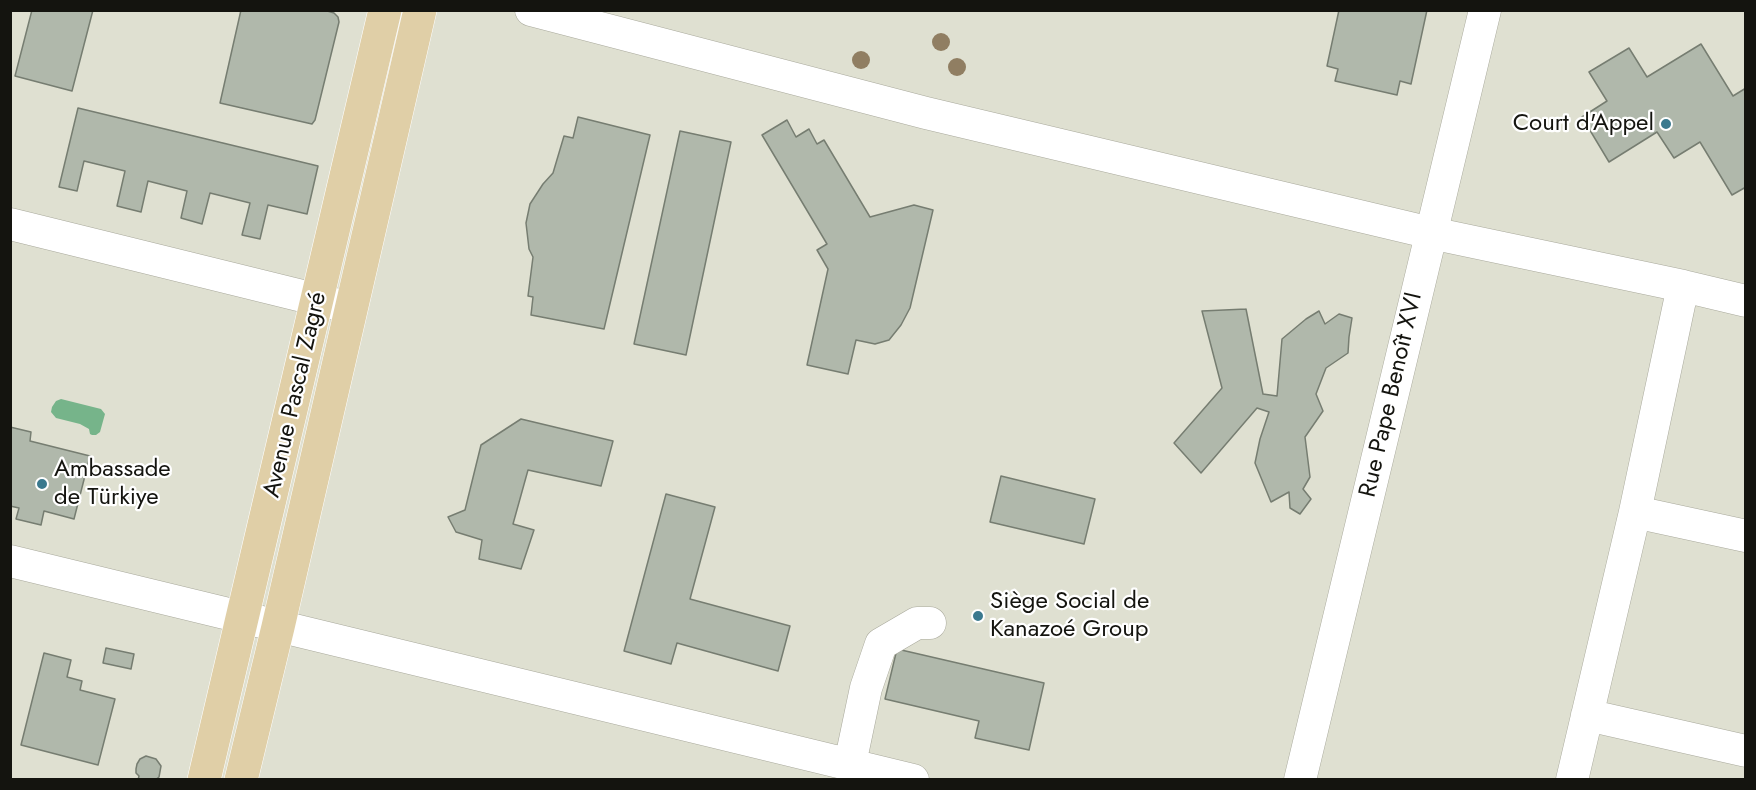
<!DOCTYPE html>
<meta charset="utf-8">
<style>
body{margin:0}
#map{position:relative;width:1756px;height:790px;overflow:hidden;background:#dfe0d1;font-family:Jost,sans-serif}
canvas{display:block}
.frame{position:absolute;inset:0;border:12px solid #14140f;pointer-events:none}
</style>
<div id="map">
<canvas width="1756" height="790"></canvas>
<div class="frame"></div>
</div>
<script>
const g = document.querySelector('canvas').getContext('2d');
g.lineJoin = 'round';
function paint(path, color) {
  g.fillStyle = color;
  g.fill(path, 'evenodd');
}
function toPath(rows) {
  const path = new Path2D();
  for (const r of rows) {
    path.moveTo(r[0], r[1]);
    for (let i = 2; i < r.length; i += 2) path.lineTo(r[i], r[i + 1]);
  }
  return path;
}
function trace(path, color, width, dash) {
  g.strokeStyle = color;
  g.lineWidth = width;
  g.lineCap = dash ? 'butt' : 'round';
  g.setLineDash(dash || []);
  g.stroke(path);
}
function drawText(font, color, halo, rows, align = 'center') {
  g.font = font + ' Jost,sans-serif';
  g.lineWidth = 4.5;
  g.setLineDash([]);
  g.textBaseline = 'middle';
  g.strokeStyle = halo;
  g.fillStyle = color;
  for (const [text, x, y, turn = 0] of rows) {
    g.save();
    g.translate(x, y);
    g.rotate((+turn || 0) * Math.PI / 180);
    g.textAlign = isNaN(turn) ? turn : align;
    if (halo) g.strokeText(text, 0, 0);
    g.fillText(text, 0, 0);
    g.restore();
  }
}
const water = toPath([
 [61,399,101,409,105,414,100,432,96,435,92,435,90,434,89,429,80,424,56,418,51,412,52,407,56,401]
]);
const building = toPath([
 [32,10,93,10,72,91,15,76,32,10],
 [241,10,324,10,334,13,338,17,339,22,315,120,312,124,220,103,241,10],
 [1339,10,1427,10,1411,84,1400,81,1397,95,1335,81,1338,69,1327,66,1339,10],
 [1701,44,1733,96,1746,88,1746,187,1732,195,1700,142,1674,158,1657,132,1609,162,1582,117,1607,101,1589,72,1629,48,1647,77,1701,44],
 [78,108,318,166,307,214,268,205,260,239,242,235,250,203,210,193,202,224,181,218,187,191,148,181,141,212,117,206,125,171,84,161,77,191,59,187,78,108],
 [578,117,650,135,604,329,531,315,533,297,528,296,533,257,529,249,526,223,530,204,543,184,553,173,564,136,573,138,578,117],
 [787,120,796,137,809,129,817,144,824,140,870,217,914,205,933,210,910,308,901,325,889,340,875,344,856,340,848,374,807,365,828,269,817,250,827,244,762,135,787,120],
 [680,131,731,142,686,355,634,344,680,131],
 [1246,309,1263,394,1277,396,1282,339,1306,319,1319,311,1325,324,1339,314,1352,318,1349,337,1348,353,1326,368,1316,394,1323,411,1305,437,1310,477,1303,489,1311,499,1300,514,1290,508,1289,492,1271,502,1255,463,1260,439,1269,412,1257,408,1201,473,1174,443,1222,388,1202,311,1246,309],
 [521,419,613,441,601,486,528,470,513,524,534,530,521,569,479,559,482,540,456,532,448,517,465,510,481,445,521,419],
 [10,427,31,432,30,441,90,456,74,519,44,511,41,525,16,519,19,508,10,506,10,427],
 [1001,476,1095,499,1084,544,990,522,1001,476],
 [666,494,715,507,690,599,790,626,778,671,677,643,671,664,624,651,666,494],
 [106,648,134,654,131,669,103,663,106,648],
 [897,649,1044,683,1029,750,975,738,979,721,885,699,897,649],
 [44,653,71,660,67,677,82,681,80,690,115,699,98,765,21,745,44,653],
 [146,756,156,759,161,766,159,777,155,780,138,780,139,776,136,773,136,769,137,764,140,759,146,756]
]);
const minor = toPath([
 [531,10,926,113,1431,233,1683,286,1746,301],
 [10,224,351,308],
 [1635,512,1746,536],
 [10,561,913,780],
 [1587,715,1746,751],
 [850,764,866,688,881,644,917,623,930,623],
 [1300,780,1485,10],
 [1572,780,1635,512,1683,286]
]);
const major = toPath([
 [204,780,385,10],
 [241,780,278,627,420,10]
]);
const trees = [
 [941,42],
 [861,60],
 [957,67]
];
const markers = [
 [1666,124,6,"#3a798e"],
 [42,484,6,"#3a798e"],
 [978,616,6,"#3a798e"]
];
const poiNames = [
 ["Court d'Appel",1654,124,"right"],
 ["Ambassade",54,470],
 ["de Türkiye",54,498],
 ["Siège Social de",990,602],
 ["Kanazoé Group",990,630]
];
const streetNames = [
 ["Avenue Pascal Zagré",296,395,-77],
 ["Rue Pape Benoît XVI",1392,395,-77]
];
paint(water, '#76b48a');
paint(building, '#b0b8ab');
trace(building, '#767d71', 1.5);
trace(minor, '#a9a99c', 33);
trace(major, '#fff', 34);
trace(minor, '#fff', 32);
trace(major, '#e0cfa7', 33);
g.fillStyle = '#907e62';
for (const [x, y] of trees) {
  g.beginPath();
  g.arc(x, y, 9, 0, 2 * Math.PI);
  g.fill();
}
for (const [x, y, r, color] of markers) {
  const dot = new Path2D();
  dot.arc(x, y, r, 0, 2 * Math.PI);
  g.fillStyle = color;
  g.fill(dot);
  trace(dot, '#fff', 2);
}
drawText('24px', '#14140f', '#fff', poiNames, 'left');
drawText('24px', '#14140f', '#fff', streetNames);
</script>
